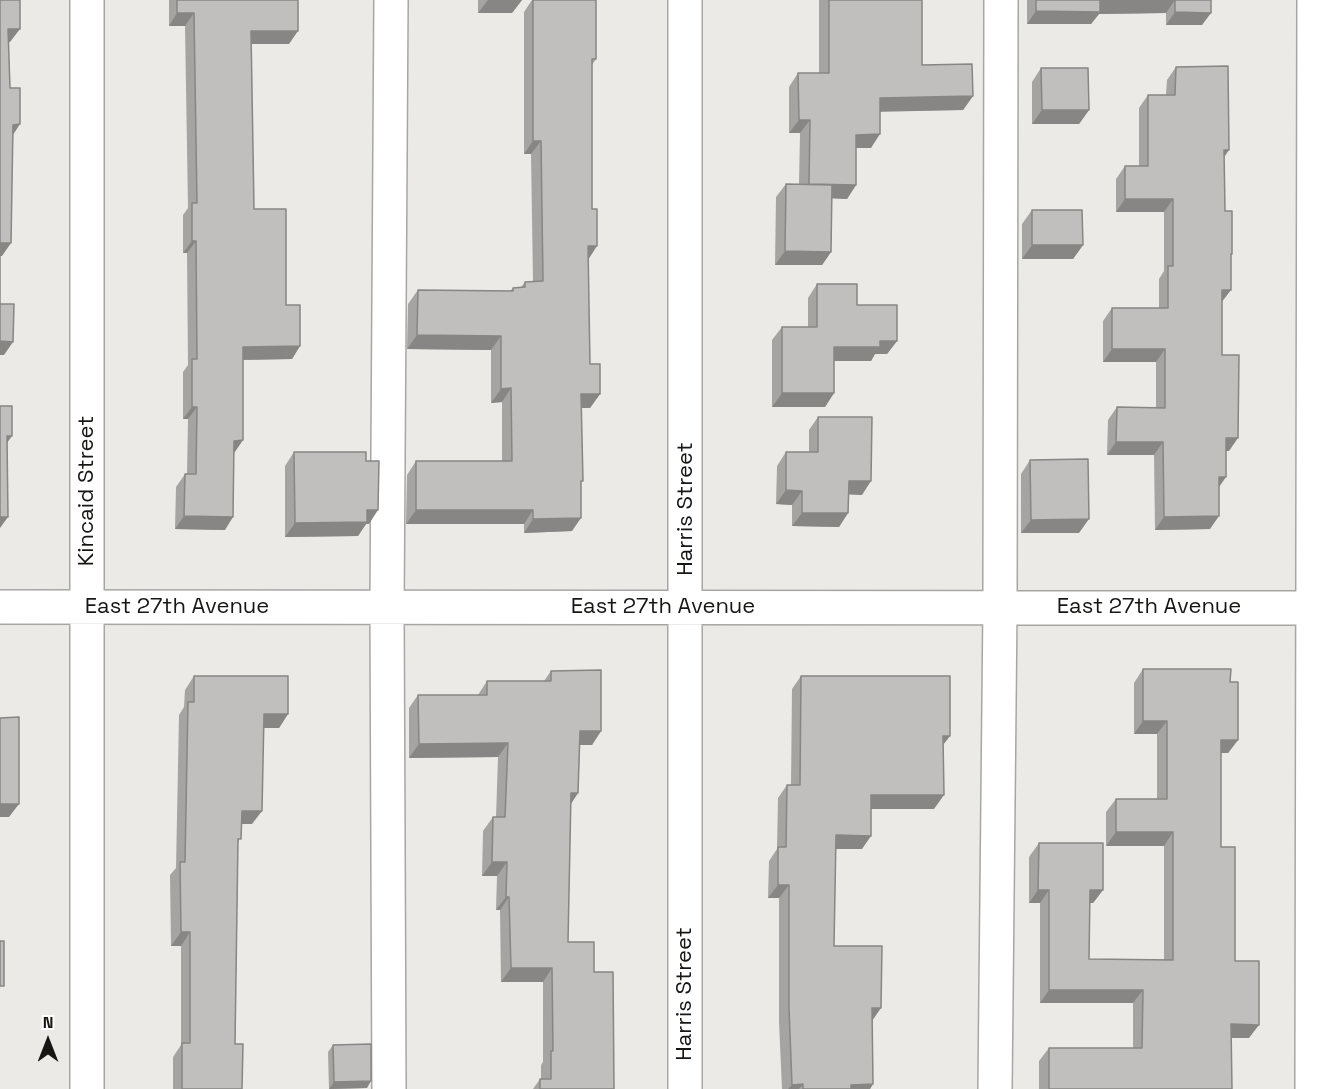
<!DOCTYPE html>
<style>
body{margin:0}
#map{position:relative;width:1326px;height:1089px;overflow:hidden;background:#eceae7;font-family:"Space Grotesk",sans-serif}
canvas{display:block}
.north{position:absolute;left:18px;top:1011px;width:60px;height:60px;-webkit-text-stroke:4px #fff;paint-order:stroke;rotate:0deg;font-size:16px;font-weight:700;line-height:24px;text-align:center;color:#171615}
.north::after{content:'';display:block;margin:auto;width:21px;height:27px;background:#171615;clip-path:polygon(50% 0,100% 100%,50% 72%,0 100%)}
</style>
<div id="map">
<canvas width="1326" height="1089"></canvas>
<div class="north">N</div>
</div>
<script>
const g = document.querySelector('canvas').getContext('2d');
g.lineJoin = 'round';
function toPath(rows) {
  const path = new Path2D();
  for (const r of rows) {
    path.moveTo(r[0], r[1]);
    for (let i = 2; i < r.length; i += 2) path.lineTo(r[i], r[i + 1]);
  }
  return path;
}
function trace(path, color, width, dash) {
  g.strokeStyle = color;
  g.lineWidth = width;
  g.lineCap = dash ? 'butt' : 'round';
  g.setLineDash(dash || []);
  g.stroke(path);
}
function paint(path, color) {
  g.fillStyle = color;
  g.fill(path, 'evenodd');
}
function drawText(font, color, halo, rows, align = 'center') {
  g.font = font + ' "Space Grotesk",sans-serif';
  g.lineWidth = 4.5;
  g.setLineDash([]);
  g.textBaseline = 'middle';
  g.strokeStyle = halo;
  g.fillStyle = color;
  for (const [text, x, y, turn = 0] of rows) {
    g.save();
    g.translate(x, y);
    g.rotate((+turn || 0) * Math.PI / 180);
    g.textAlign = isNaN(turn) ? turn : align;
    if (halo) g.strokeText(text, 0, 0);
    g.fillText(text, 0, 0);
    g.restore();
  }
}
const minor = toPath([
 [87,0,87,1089],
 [0,607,1326,608],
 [389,1089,387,607,391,0],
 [685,1089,685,0],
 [995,1089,1000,607,1001,0],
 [1312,1089,1314,0]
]);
const wall = toPath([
 [169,0,298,0,289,44,251,44,254,209,300,346,292,359,243,360,243,440,234,453,225,530,175,529,176,487,185,474,187,474,188,419,183,419,183,372,188,365,187,253,183,253,183,215,188,208,185,26,169,26],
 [478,0,522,0,512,13,478,13],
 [532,0,596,0,596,59,592,65,588,259,590,364,600,394,590,408,582,408,581,485,572,531,524,533,524,524,406,524,407,475,416,461,502,461,502,402,491,403,491,350,407,349,408,304,418,290,510,291,513,288,521,287,525,282,533,282,531,154,524,154,524,12],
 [819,0,922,0,922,65,973,96,963,110,880,111,871,148,856,148,856,185,847,199,832,198,831,252,822,265,775,265,776,197,786,184,799,184,800,133,789,133,789,87,798,73,819,73],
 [1027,0,1211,0,1202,25,1166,25,1166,13,1099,14,1091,24,1027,24],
 [1176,67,1224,157,1225,211,1232,254,1231,256,1222,302,1222,355,1229,451,1226,451,1210,529,1155,530,1154,455,1107,455,1108,420,1117,407,1156,408,1156,362,1103,362,1103,321,1112,308,1159,308,1159,279,1164,271,1164,212,1116,212,1116,179,1125,166,1139,166,1139,108,1148,95,1166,95,1167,80],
 [1041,68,1089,110,1079,124,1032,124,1032,82],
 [1032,210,1083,245,1073,259,1022,259,1022,224],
 [817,284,857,305,897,341,887,354,875,354,871,361,834,361,834,393,825,407,772,407,772,340,782,327,808,327,808,298],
 [818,417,862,495,849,494,848,513,839,527,792,526,792,505,776,504,777,466,786,452,809,452,809,430],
 [294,452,366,461,369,524,366,524,358,536,285,537,285,466],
 [1030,460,1079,533,1021,533,1021,474],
 [1143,669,1230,682,1238,740,1228,753,1221,753,1221,847,1235,961,1249,1038,1232,1038,1232,1089,1039,1089,1039,1061,1049,1048,1133,1048,1133,1003,1040,1003,1040,903,1029,903,1029,857,1039,843,1103,890,1093,903,1090,903,1089,959,1164,960,1164,846,1106,846,1106,812,1116,799,1157,799,1157,734,1134,734,1134,683],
 [551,671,601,731,592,745,580,745,578,793,571,803,568,942,594,972,614,1089,533,1089,540,1079,541,1079,541,1065,543,1062,543,982,501,982,500,910,496,910,497,876,482,876,483,831,493,817,496,817,498,757,409,758,409,708,418,695,478,695,487,681,544,681],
 [194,676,288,714,279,728,263,728,252,824,242,824,238,844,235,1044,242,1089,173,1089,173,1057,181,1045,181,946,171,946,170,875,176,868,179,715,184,707,185,690],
 [801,676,943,745,934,809,871,809,862,849,835,849,834,946,872,1021,873,1084,870,1089,782,1089,779,1022,779,898,768,898,769,861,777,849,778,798,787,785,791,785,792,689],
 [333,1045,367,1088,329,1089,328,1052]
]);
const shadedWall = toPath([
 [488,0,522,0,512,13,478,13],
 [1175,0,1166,13,1099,14,1091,24,1027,24,1036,11,1100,1],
 [1175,12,1211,13,1202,25,1166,25],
 [177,13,194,13,185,26,169,26],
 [8,29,20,29,10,42,0,42],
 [251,31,298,31,289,44,242,44],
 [973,96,963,110,871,112,880,98],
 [1042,110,1089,110,1079,124,1032,124],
 [799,120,810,120,800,133,789,133],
 [20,124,11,138,13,125],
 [880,134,871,148,847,148,856,135],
 [533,141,541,141,531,154,524,154],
 [1224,150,1229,150,1220,163],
 [809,184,856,185,847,199,799,197],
 [1125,199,1173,199,1164,212,1116,212],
 [192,241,196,241,187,253,183,253],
 [0,243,11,243,2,256,0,256],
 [1032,245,1083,245,1073,259,1022,259],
 [588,246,597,246,588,260],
 [785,251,831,252,822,265,775,265],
 [1222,290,1231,290,1221,303],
 [417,335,501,336,491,350,407,349],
 [0,341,13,342,4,355,0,355],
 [880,341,897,341,887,354,875,354,871,361,825,361,834,347],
 [300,346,292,359,234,360,243,347],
 [1112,349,1165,349,1156,362,1103,362],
 [511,388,502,402,491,403,501,389],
 [782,393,834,393,825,407,772,407],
 [581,394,600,394,590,408,572,408],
 [192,407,197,407,188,419,183,419],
 [7,436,12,436,2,450],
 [1226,438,1238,438,1229,451,1217,451],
 [243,440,234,453,225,453,234,441],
 [1116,442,1163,442,1154,455,1107,455],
 [1219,477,1226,477,1217,490],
 [849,481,871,481,862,495,839,494],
 [786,490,802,491,792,505,776,504],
 [367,510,378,510,369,524,366,524,358,536,285,537,295,523],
 [416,510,533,510,524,524,406,524],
 [802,513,848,513,839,527,792,526],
 [184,516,233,517,225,530,175,529],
 [1219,516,1210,529,1155,530,1164,517],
 [0,517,8,517,0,528],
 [581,518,572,531,524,533,533,519],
 [1089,519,1079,533,1021,533,1031,520],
 [264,714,288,714,279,728,254,728],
 [1143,721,1167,721,1157,734,1134,734],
 [580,731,601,731,592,745,571,745],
 [943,736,950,736,940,749],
 [1221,740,1238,740,1228,753,1211,753],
 [508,743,498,757,409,758,419,744],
 [571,793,578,793,569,807],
 [871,795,944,795,934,809,862,809],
 [0,804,19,804,9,817,0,817],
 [242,811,262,811,252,824,232,824],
 [1116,832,1173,832,1164,846,1106,846],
 [836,835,871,836,862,849,826,849],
 [492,862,507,862,497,876,482,876],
 [778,885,789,885,779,898,768,898],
 [1038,890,1049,890,1040,903,1029,903],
 [1090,890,1103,890,1093,903,1080,903],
 [506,897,509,897,500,910,496,910],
 [181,932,190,932,181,946,171,946],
 [511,968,552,968,543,982,501,982],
 [1049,990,1143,990,1133,1003,1040,1003],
 [872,1008,881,1008,872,1021],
 [1231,1024,1259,1025,1249,1038,1222,1038],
 [371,1081,367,1088,329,1089,334,1082],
 [803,1084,799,1089,788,1089,792,1085],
 [873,1084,870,1089,848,1089,851,1085]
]);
const building = toPath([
 [0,0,20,0,20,29,8,29,10,88,20,88,20,124,13,125,11,243,0,243,0,304,14,304,13,342,0,341,0,0],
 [177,0,298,0,298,31,251,31,254,209,286,209,286,305,300,305,300,346,243,347,243,440,234,441,233,517,184,516,185,474,196,474,197,407,192,407,192,359,197,359,196,241,192,241,192,203,197,203,194,13,177,13,177,0],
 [533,0,596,0,596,59,592,59,592,209,597,209,597,246,588,246,590,364,600,364,600,394,581,394,583,481,581,481,581,518,533,519,533,510,416,510,416,461,512,461,511,388,501,389,501,336,417,335,418,290,513,291,513,288,525,287,525,282,543,281,541,141,533,141,533,0],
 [829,0,922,0,922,65,972,64,973,96,880,98,880,134,856,135,856,185,809,184,810,120,799,120,798,73,829,73,829,0],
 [1036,0,1211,0,1211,13,1175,12,1175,0,1100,1,1100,12,1036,11,1036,0],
 [1228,66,1229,150,1224,150,1225,211,1232,211,1232,254,1231,254,1231,290,1222,290,1222,355,1239,355,1238,438,1226,438,1226,477,1219,477,1219,516,1164,517,1163,442,1116,442,1117,407,1165,408,1165,349,1112,349,1112,308,1168,308,1168,266,1173,266,1173,199,1125,199,1125,166,1148,166,1148,95,1175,95,1176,67,1228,66],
 [1041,68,1088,68,1089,110,1042,110,1041,68],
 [786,184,832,185,831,252,785,251,786,184],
 [1032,210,1082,210,1083,245,1032,245,1032,210],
 [817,284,857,284,857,305,897,305,897,341,880,341,880,347,834,347,834,393,782,393,782,327,817,327,817,284],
 [0,406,12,406,12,436,7,436,8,517,0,517,0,406],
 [818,417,872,417,871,481,849,481,848,513,802,513,802,491,786,490,786,452,818,452,818,417],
 [294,452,366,452,366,461,379,461,378,510,367,510,367,522,295,523,294,452],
 [1088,459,1089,519,1031,520,1030,460,1088,459],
 [1143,669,1231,669,1230,682,1238,682,1238,740,1221,740,1221,847,1235,847,1235,961,1259,961,1259,1025,1231,1024,1232,1089,1049,1089,1049,1048,1142,1048,1143,990,1049,990,1049,890,1038,890,1039,843,1103,843,1103,890,1090,890,1089,959,1173,960,1173,832,1116,832,1116,799,1167,799,1167,721,1143,721,1143,669],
 [601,670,601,731,580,731,578,793,571,793,568,942,594,942,594,972,613,972,614,1089,540,1089,540,1079,551,1079,551,1051,553,1051,552,968,511,968,509,897,506,897,507,862,492,862,493,817,505,817,508,743,419,744,418,695,487,695,487,681,551,681,551,671,601,670],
 [194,676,288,676,288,714,264,714,262,811,242,811,241,839,238,839,235,1044,243,1044,242,1089,182,1089,182,1043,190,1043,190,932,181,932,180,862,185,862,188,702,194,702,194,676],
 [801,676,950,676,950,736,943,736,944,795,871,795,871,836,836,835,834,946,882,946,881,1008,872,1008,873,1084,851,1085,851,1089,803,1089,803,1084,792,1085,789,1008,789,885,778,885,778,847,786,847,787,785,800,785,801,676],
 [19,717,19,804,0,804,0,718,19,717],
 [0,941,4,941,4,986,0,986,0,941],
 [371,1044,371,1081,334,1082,333,1045,371,1044]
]);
const streetNames = [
 ["Kincaid Street",87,491,-90],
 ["Harris Street",686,509,-90],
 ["East 27th Avenue",177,607],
 ["East 27th Avenue",663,607],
 ["East 27th Avenue",1149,607],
 ["Harris Street",685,994,-90]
];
trace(minor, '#a8a6a4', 36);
trace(minor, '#fff', 33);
paint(wall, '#a6a4a3');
paint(shadedWall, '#878684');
paint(building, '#c1bfbd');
trace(building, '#878684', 1.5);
drawText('22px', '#171615', '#fff', streetNames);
</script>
